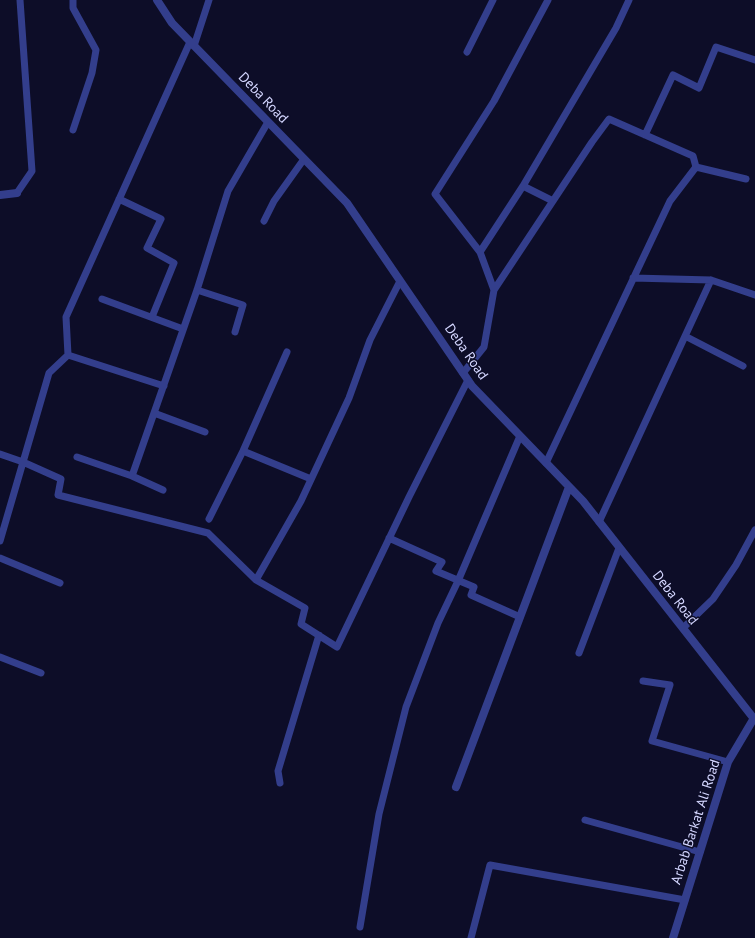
<!DOCTYPE html>
<style>
body{margin:0}
canvas{display:block;background:#0d0d28}
</style>
<canvas width="755" height="938"></canvas>
<script>
const g = document.querySelector('canvas').getContext('2d');
g.lineJoin = 'round';
function toPath(rows) {
  const path = new Path2D();
  for (const r of rows) {
    path.moveTo(r[0], r[1]);
    for (let i = 2; i < r.length; i += 2) path.lineTo(r[i], r[i + 1]);
  }
  return path;
}
function trace(path, color, width, dash) {
  g.strokeStyle = color;
  g.lineWidth = width;
  g.lineCap = dash ? 'butt' : 'round';
  g.setLineDash(dash || []);
  g.stroke(path);
}
function drawText(font, color, halo, rows, align = 'center') {
  g.font = font + ' "PT Sans",sans-serif';
  g.lineWidth = 3;
  g.setLineDash([]);
  g.textBaseline = 'middle';
  g.strokeStyle = halo;
  g.fillStyle = color;
  for (const [text, x, y, turn = 0] of rows) {
    g.save();
    g.translate(x, y);
    g.rotate((+turn || 0) * Math.PI / 180);
    g.textAlign = isNaN(turn) ? turn : align;
    if (halo) g.strokeText(text, 0, 0);
    g.fillText(text, 0, 0);
    g.restore();
  }
}
const lane = toPath([
 [194,46,209,0],
 [467,52,493,0],
 [73,130,92,73,96,50,73,8,73,0],
 [645,135,673,75,699,88,716,47,755,60],
 [696,167,746,179],
 [17,193,32,171,20,0],
 [119,199,161,219,147,248,174,263,152,317],
 [553,201,523,186,616,28,629,0],
 [264,221,274,201,304,159],
 [480,252,523,186],
 [633,278,711,280,755,295],
 [197,290,243,305,235,332],
 [494,290,592,142,609,119,693,156,696,167],
 [102,299,183,329],
 [685,336,743,366],
 [68,355,164,386],
 [463,373,484,347,494,290,480,252,435,194,494,101,548,0],
 [154,413,205,432],
 [243,451,311,479],
 [0,454,23,462,61,479,58,495,208,533,256,580,305,608,301,624,337,647,409,497,468,380],
 [77,457,132,476,163,490],
 [546,463,670,201,696,167],
 [132,476,197,290,228,191,268,122],
 [209,519,243,451,287,352],
 [599,522,711,280],
 [389,538,442,562,436,571,474,587,471,595,520,617],
 [0,541,49,373,68,355,66,317,190,42],
 [0,558,60,583],
 [256,580,301,501,349,398,370,340,400,281],
 [683,628,713,599,736,565,755,530],
 [579,653,619,548],
 [0,657,41,673],
 [643,681,670,685,652,741,728,762],
 [280,783,278,771,319,635],
 [585,820,700,852],
 [360,927,379,814,406,707,438,623,458,581,520,436],
 [471,938,490,865,685,900]
]);
const street = toPath([
 [157,0,172,23,347,203,472,386,583,501,755,720],
 [0,195,17,193],
 [456,787,569,487],
 [673,938,728,762,754,718]
]);
const streetNames = [
 ["Deba Road",263,98,46],
 ["Deba Road",466,352,55],
 ["Deba Road",675,598,52],
 ["Arbab Barkat Ali Road",696,822,-72]
];
trace(lane, '#333e8c', 7);
trace(street, '#333e8c', 8);
drawText('14px', '#d4d6ff', '#0d0d28', streetNames);
</script>
